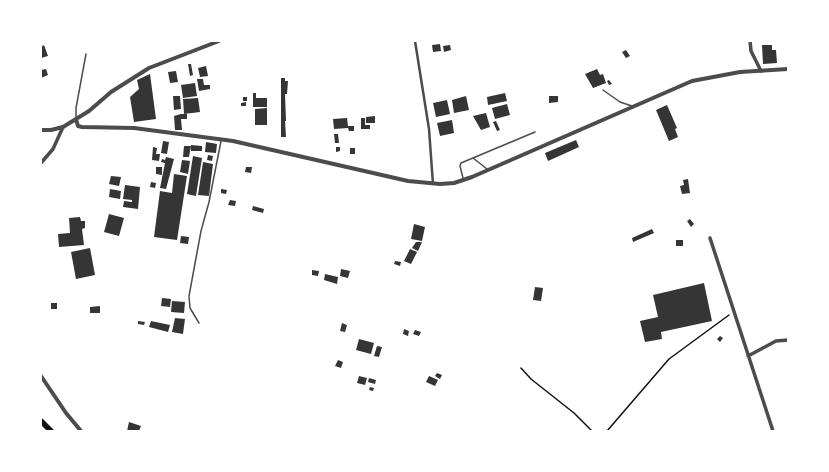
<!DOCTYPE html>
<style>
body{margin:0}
#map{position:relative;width:829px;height:472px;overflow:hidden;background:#fff;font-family:"IBM Plex Sans",sans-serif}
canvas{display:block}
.frame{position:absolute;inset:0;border:42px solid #fff;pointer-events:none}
</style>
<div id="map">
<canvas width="829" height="472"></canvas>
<div class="frame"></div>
</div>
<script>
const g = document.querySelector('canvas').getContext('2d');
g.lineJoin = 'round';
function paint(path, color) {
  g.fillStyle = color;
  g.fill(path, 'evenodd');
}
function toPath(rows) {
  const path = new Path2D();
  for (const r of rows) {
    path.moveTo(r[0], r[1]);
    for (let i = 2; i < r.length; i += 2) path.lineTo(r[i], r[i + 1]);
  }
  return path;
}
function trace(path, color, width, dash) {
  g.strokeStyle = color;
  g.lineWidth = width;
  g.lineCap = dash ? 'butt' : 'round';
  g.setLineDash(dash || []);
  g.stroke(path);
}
const building = toPath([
 [440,44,441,51,433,52,432,45],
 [44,45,48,56,41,58,41,47],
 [450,45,451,50,444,52,443,46],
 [762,45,772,45,772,50,776,50,777,63,763,64],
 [626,50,630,56,626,58,622,52],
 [188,64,191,64,193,75,190,76],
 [206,66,208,76,200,77,198,68],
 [46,69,48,75,41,78,41,70],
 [597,69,600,75,603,74,606,83,593,88,585,74],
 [176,71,178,82,170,83,168,72],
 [150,74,156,119,134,122,130,97,139,89,137,80],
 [281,78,285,78,285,81,288,81,287,94,285,94,286,121,285,121,286,137,281,137],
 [197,79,203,79,204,85,210,85,210,89,199,91],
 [609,80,612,84,609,85,607,81],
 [195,83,197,96,183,98,181,85],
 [253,93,256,93,256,98,267,98,267,107,253,107],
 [505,93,507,101,488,105,487,97],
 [173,96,180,96,181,109,174,110],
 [466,96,469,110,454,113,452,100],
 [549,96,558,96,558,102,549,103],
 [243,97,247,97,247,101,243,101],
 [198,98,200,112,184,114,183,99],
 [447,100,450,114,436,117,433,103],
 [246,102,246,106,241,106,241,103],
 [507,104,510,115,495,119,492,108],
 [667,105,677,128,675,129,678,137,669,141,656,110],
 [267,108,267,125,255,125,255,109],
 [486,113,490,127,481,130,473,116],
 [181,114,187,114,187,119,181,119,182,130,175,130,174,116],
 [375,116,375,123,366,123,366,117],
 [347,118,348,126,354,126,354,131,349,131,348,128,334,129,333,119],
 [361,118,365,118,365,125,370,125,370,129,361,129],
 [452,120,454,133,440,136,437,123],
 [496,121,500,130,497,131,493,122],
 [334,134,338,134,339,143,335,143],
 [576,140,579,147,548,161,545,153],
 [163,141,169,142,167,154,161,153],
 [206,142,217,144,216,153,205,152],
 [191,145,202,146,202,151,191,151],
 [184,146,191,146,189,157,183,157],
 [153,147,157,148,156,154,160,154,159,161,152,160],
 [336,147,340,147,340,151,336,152],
 [350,148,355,148,355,154,350,154],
 [208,155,213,156,212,161,207,160],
 [193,156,202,158,196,196,187,194],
 [166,157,174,159,166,189,160,188,165,163,161,162,162,159,165,160],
 [182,160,190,161,188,174,180,172],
 [203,162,213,164,209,196,198,195],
 [156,167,162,167,162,175,156,174],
 [246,167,252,167,251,173,245,172],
 [174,174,187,176,177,240,154,237,160,191,172,193],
 [111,176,121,177,119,186,109,184],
 [688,179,690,193,682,194,680,186,684,185,683,180],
 [151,182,156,183,155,188,150,187],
 [125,185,140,187,138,209,123,207,124,201,132,202,132,200,123,199],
 [110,189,121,191,120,199,109,197],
 [221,189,227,190,226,194,221,193],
 [230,200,236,201,235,206,228,205],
 [253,206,264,209,263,213,252,210],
 [109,214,124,218,119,236,104,232],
 [80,217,81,221,85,221,85,228,82,229,84,245,59,247,58,234,70,233,69,218],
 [690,219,694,224,691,227,687,221],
 [414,224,425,227,422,241,411,239],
 [652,229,654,233,633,242,632,238],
 [181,236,189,237,188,244,180,243],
 [676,240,683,240,683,246,676,246],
 [416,242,422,242,418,251,412,248],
 [90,248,95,275,76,279,71,252],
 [410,249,417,252,411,264,404,261],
 [395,261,401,262,400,266,394,264],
 [341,269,350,271,348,278,340,276],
 [312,270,319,271,318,276,312,275],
 [325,274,338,277,337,284,324,280],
 [704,283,712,321,661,332,662,339,645,342,640,321,658,317,653,295],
 [535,287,543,288,541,301,533,300],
 [162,298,171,299,170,307,161,306],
 [172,301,185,302,184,313,171,312],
 [51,303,57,303,57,309,51,309],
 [100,306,100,313,90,313,90,307],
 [175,318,185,319,183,334,172,332],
 [138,321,145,322,144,325,138,324],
 [151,321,170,325,168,332,149,327],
 [342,323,347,325,345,332,340,331],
 [404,329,409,331,408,336,403,334],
 [415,330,421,332,419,336,413,334],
 [720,336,723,338,720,342,717,339],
 [359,339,374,343,371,354,356,350],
 [377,346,382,347,379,357,374,356],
 [338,360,343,362,341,368,335,366],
 [437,373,442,375,440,379,435,376],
 [359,376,367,378,365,385,357,383],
 [429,376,438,380,435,386,426,382],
 [369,378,376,380,375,384,368,382],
 [370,387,374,388,373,391,369,390],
 [129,422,141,426,139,431,127,431]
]);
const path = toPath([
 [521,368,531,379,574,413,592,431],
 [607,431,669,359,729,315]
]);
const service = toPath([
 [603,90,620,102,632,106],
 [76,117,76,108,86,54],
 [473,158,487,169],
 [463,178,460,166,461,163,535,132],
 [199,323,190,308,189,296,201,231,209,202,221,141]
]);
const pedestrian = toPath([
 [415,41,429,129,433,184]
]);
const minor = toPath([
 [750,41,751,51,761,71],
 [41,163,53,149,63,127],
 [710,238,773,431],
 [748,356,776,341,788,340]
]);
const tertiary = toPath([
 [76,119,78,126,82,127,134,128,233,141,408,181,440,184,454,183,472,177,692,81,740,72,788,69],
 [41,130,51,130,63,127,89,111,111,92,149,68,219,41],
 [41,376,66,413,81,431]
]);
const trunk = toPath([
 [41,421,51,431]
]);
paint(building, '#353535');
trace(path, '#111', 1.5);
trace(service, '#4c4c4c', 1.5);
trace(pedestrian, '#4c4c4c', 2.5);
trace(minor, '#4c4c4c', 3.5);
trace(tertiary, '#4c4c4c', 4);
trace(trunk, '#111', 5.5);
</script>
